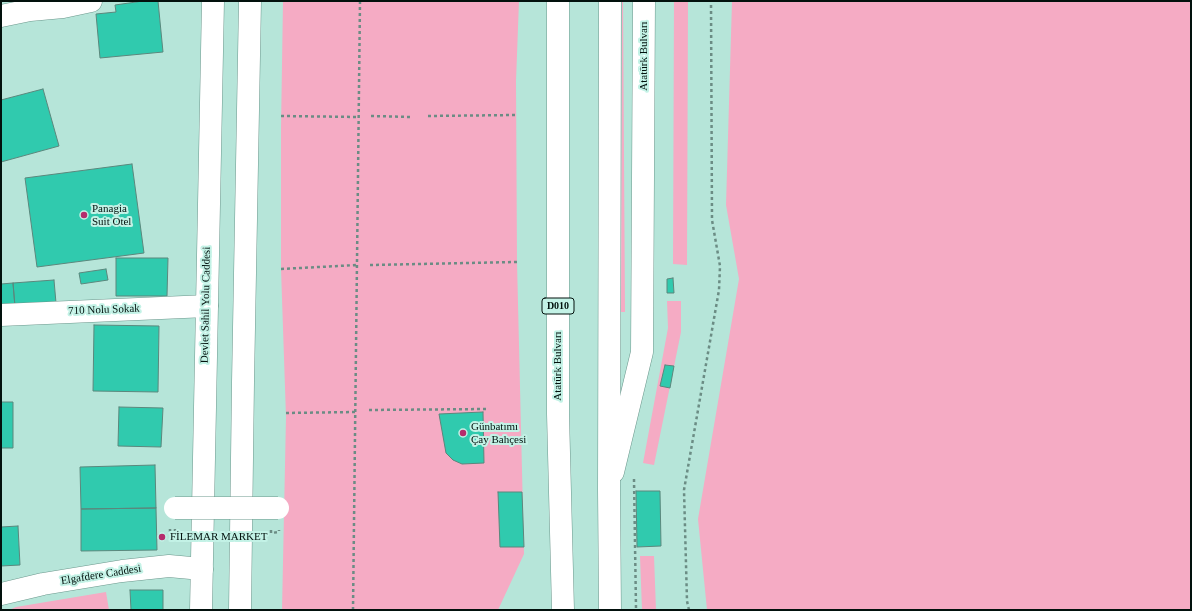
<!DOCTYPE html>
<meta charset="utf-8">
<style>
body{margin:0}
#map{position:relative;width:1192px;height:611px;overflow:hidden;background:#b6e5d9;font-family:"Times New Roman",serif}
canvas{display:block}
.frame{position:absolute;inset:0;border:2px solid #02110d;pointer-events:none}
</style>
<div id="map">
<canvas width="1192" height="611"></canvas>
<div class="frame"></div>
</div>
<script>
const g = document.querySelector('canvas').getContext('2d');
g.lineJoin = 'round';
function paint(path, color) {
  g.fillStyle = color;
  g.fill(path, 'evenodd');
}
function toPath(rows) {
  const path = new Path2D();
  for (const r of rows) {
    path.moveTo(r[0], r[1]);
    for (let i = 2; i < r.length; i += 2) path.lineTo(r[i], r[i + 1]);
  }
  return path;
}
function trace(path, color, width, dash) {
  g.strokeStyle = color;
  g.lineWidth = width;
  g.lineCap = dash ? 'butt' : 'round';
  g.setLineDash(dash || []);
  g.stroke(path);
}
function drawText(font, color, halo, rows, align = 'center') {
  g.font = font + ' "Times New Roman",serif';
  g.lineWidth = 4;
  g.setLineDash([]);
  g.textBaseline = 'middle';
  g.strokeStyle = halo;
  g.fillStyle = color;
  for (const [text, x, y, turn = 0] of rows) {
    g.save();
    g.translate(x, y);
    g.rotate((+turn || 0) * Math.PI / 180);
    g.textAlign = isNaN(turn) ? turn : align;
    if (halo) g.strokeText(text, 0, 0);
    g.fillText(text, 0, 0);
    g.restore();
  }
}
const green = toPath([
 [283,1,519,1,516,81,517,262,524,554,498,610,282,610,286,417,281,269,281,128],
 [622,1,623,1,625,312,621,312],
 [674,1,688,1,687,265,673,264],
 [732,1,1191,1,1191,610,707,610,698,519,739,279,726,205],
 [667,301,681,301,681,332,654,465,643,463,668,328],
 [640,556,654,556,656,610,642,610],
 [106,592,109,610,9,610,16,607]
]);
const building = toPath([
 [143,1,158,1,163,52,100,58,96,14,116,12,115,5,143,1],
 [43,89,59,146,1,162,1,100,43,89],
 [132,164,144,253,37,267,25,178,132,164],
 [116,258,168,258,167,296,116,296,116,258],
 [106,269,108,280,81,284,79,273,106,269],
 [673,278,674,293,667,293,667,279,673,278],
 [54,280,56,303,15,307,13,283,54,280],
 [13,283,15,307,1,308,1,284,13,283],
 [94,325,159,326,158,392,93,391,94,325],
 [665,365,674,366,670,388,660,386,665,365],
 [1,402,13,402,13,448,1,448,1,402],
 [119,407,163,408,161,447,118,446,119,407],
 [483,412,484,463,462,464,453,460,446,453,439,414,483,412],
 [155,465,156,508,81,509,80,467,155,465],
 [636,491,660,491,661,546,637,547,636,491],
 [498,492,522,492,524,547,500,547,498,492],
 [156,508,157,550,81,551,81,509,156,508],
 [18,526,20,565,1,566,1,527,18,526],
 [130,590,163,590,163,610,131,610,130,590]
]);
const path = toPath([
 [281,116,359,117],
 [371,116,412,117],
 [428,116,516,115],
 [370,265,517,262],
 [281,269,357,265],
 [369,410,487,409],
 [286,413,355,412],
 [634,479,636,608,638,610],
 [170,529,170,533,175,534,175,529],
 [271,530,271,533,279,532,279,530],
 [353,610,360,1],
 [689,610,687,601,684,490,719,290,720,266,712,220,711,1]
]);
const minor = toPath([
 [1,16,30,10,63,7,91,1],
 [1,315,207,306],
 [613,472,642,352,644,1],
 [1,594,43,584,122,571,169,566,202,569]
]);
const major = toPath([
 [201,610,213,1],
 [240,610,243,382,250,1]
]);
const highway = toPath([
 [558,1,558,414,563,610],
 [610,1,609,490,610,610]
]);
const minorBridge = toPath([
 [175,508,278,508]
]);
const markers = [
 [84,215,4,"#b52c6c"],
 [463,433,4,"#b52c6c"],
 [162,537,4,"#b52c6c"]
];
const shields = [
 [558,306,32]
];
const shieldNames = [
 ["D010",558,306]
];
const streetNames = [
 ["Atatürk Bulvarı",644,56,-90],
 ["Devlet Sahil Yolu Caddesi",206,305,-89],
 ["710 Nolu Sokak",104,310,-2],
 ["Atatürk Bulvarı",558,366,-90],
 ["Elgafdere Caddesi",101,575,-9]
];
const poiNames = [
 ["Panagia",92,209],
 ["Suit Otel",92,222],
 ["Günbatımı",471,427],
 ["Çay Bahçesi",471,440],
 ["FİLEMAR MARKET",170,537]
];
paint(green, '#f5abc4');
paint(building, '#30caae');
trace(building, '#5b877c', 1);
trace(minor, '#6b978c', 23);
trace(major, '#6b978c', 23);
trace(highway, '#6b978c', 23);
trace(path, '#6b8c84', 2.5, [3, 3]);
trace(minor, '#fff', 22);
trace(major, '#fff', 22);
trace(highway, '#fff', 22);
trace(minorBridge, '#6b978c', 23, []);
trace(minorBridge, '#fff', 22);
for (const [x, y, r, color] of markers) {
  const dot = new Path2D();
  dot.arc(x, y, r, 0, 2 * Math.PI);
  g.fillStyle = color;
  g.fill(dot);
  trace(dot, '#c3f2e6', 1.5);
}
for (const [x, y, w] of shields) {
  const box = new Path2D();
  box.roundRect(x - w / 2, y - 8, w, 16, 3);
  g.fillStyle = '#c3f2e6';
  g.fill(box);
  trace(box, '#02110d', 1);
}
drawText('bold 10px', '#02110d', null, shieldNames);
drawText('11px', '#02110d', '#c3f2e6', streetNames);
drawText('11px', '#02110d', '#c3f2e6', poiNames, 'left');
</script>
